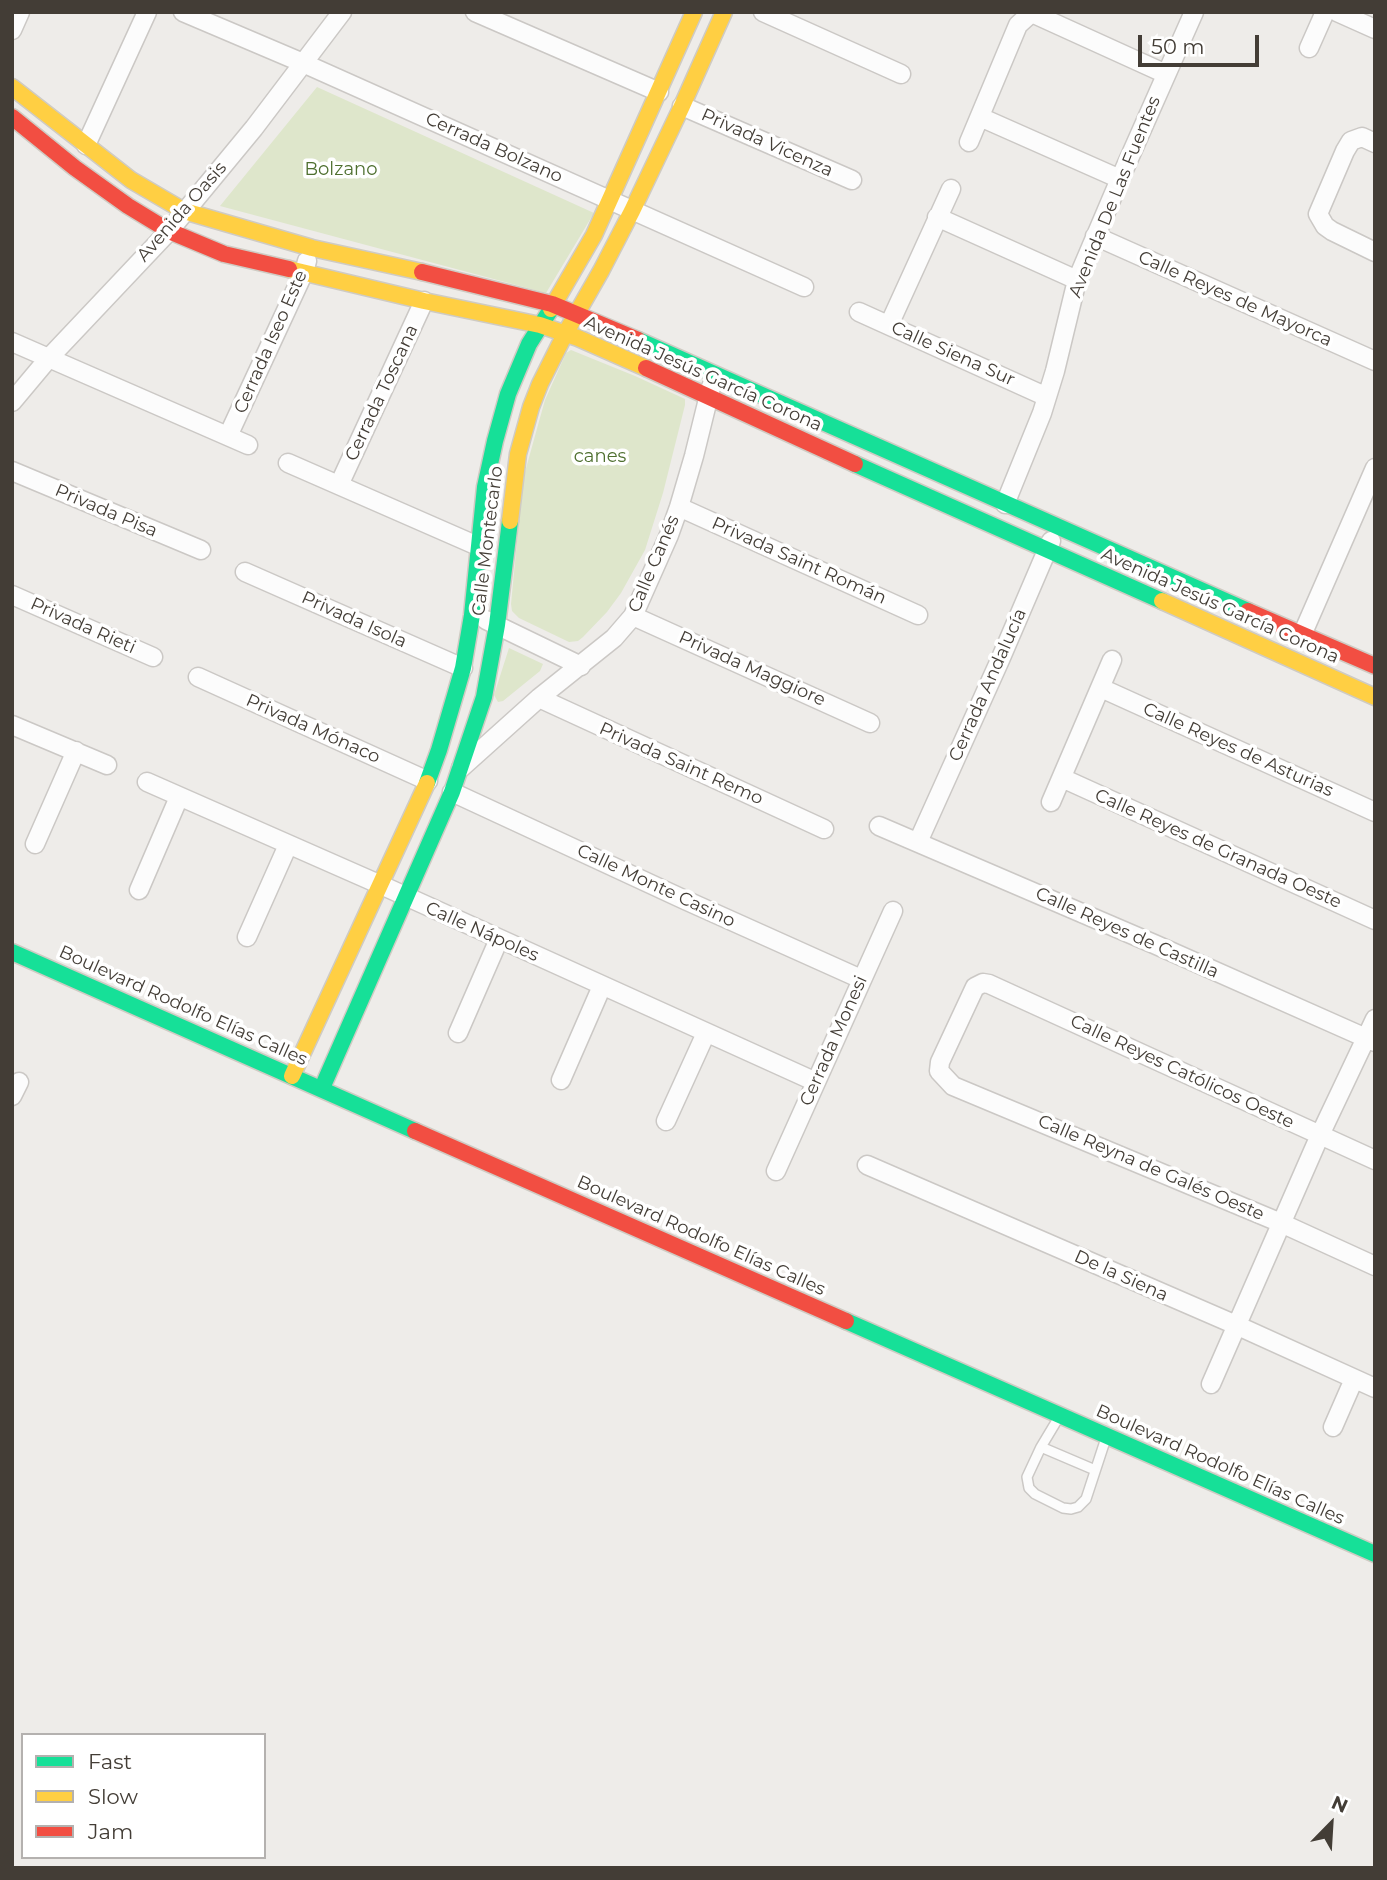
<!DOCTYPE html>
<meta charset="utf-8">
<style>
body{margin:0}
#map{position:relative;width:1387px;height:1880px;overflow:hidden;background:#eeece9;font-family:Montserrat,sans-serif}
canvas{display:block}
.frame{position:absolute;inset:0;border:14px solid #433d36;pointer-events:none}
.legend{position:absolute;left:21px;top:1733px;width:245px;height:126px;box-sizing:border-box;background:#fff;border:2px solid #b4b1af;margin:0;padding:9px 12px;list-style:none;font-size:21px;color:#433d36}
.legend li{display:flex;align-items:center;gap:14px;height:35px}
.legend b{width:35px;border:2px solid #b4b1af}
.north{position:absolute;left:1296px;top:1789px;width:70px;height:70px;-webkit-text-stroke:5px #fff;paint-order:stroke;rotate:24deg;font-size:19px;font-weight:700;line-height:28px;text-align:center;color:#433d36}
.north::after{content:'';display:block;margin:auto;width:24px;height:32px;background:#433d36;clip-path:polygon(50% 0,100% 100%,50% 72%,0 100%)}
.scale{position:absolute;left:1138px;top:35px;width:121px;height:32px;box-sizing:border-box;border:4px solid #433d36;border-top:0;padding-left:9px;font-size:21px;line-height:24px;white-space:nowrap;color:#433d36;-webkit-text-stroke:5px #fff;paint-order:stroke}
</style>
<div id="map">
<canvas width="1387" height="1880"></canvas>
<div class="frame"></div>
<ul class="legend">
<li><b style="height:9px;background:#16e098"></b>Fast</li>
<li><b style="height:9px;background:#ffcf43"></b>Slow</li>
<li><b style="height:9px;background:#f24e42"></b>Jam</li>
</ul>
<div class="north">N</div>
<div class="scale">50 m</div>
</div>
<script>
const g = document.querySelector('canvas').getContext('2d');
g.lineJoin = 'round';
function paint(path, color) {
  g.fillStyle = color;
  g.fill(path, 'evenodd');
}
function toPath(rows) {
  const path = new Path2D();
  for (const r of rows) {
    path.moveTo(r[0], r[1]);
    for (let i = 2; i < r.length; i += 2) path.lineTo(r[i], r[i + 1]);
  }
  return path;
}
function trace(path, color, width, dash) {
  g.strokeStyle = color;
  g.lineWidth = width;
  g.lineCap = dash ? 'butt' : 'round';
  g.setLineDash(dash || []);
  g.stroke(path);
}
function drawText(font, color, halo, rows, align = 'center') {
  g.font = font + ' Montserrat,sans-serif';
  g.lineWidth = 7;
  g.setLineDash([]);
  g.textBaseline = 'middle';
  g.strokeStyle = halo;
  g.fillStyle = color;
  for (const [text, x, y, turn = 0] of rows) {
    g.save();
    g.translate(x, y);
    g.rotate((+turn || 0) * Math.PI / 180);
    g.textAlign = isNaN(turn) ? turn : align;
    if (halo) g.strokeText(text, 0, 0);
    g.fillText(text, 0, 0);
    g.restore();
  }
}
const green = toPath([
 [317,87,594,213,546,293,220,206],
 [571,350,635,376,685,399,685,405,663,493,645,550,621,593,607,612,583,637,578,641,569,642,519,618,512,611,511,604,523,479,545,400,566,353],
 [509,648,543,664,540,671,503,701,498,702,494,695]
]);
const lane = toPath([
 [1059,1417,1041,1447,1027,1477,1029,1488,1035,1494,1063,1508,1071,1509,1078,1507,1086,1499,1106,1438],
 [1041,1447,1095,1470]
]);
const street = toPath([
 [183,12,303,63,804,287],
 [475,12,659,92],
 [763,12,901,74],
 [1337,12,1375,29],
 [12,30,20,12],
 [1309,48,1325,12],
 [682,106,852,180],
 [980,117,1120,179],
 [969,142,1018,25,1029,15,1034,14,1166,74],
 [1375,143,1362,137,1351,141,1345,151,1318,214,1325,226,1332,231,1375,252],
 [86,145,147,12],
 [937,217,1077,280],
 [1095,236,1375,361],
 [859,312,1047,397],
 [889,325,951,189],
 [12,342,248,445],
 [12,402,48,359,169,231,254,128,342,12],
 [228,436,304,272,307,261],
 [288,463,480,547],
 [12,471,201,550],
 [339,485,424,301],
 [1005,504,1042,413,1055,371,1077,280,1120,179,1194,12],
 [679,507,918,615],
 [245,572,463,668],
 [12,595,153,657],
 [633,616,870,723],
 [486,620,581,666],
 [1302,635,1375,468],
 [198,677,428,781],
 [1101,688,1375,812],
 [539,698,824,829],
 [12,725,107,765],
 [461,768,539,698,614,638,633,616,669,535,679,507,694,456,711,387],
 [1062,778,1375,920],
 [147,782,381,885,816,1082],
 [452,792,685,900,861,979],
 [1051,802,1112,660],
 [879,826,1154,944,1375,1042],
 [918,842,1000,660,1051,541],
 [35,844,76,751],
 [139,890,179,797],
 [247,937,288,845],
 [458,1033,499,939],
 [561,1080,602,986],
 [12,1096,19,1082],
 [666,1121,706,1033],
 [1375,1160,989,984,983,983,975,987,940,1062,939,1071,953,1086,1281,1223,1375,1266],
 [867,1165,1236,1325,1375,1388],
 [776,1171,893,911],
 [1211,1384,1320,1135,1375,1019],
 [1333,1427,1354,1379]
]);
const fast = toPath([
 [638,340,1248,611],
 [855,464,1162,601],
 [427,783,439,750,463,668,472,615,485,487,495,441,508,394,529,344,551,309],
 [12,952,415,1131],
 [322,1088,452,792,484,697,497,625,510,521],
 [846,1321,1375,1554]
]);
const slow = toPath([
 [12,87,131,180,184,211,312,248,422,272],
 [289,269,424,301,540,325,578,338,646,368],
 [551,309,594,235,694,12],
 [510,521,518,454,531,407,540,384,565,334,601,271,632,211,682,106,724,12],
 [1162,601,1375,697],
 [292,1076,427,783]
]);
const jam = toPath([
 [12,117,75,168,128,206,169,231,224,254,289,269],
 [422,272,552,304,638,340],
 [646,368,855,464],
 [1248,611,1375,666],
 [415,1131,846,1321]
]);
const streetNames = [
 ["Privada Vicenza",767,143,24],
 ["Cerrada Bolzano",494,148,24],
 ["Avenida De Las Fuentes",1115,197,-68],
 ["Avenida Oasis",182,212,-49],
 ["Calle Reyes de Mayorca",1235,299,24],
 ["Cerrada Iseo Este",271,342,-66],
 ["Calle Siena Sur",953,354,24],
 ["Avenida Jesús García Corona",703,374,24],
 ["Cerrada Toscana",382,393,-65],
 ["Privada Pisa",106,511,23],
 ["Calle Montecarlo",488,541,-83],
 ["Privada Saint Román",799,561,24],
 ["Calle Canés",654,564,-67],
 ["Avenida Jesús García Corona",1220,606,24],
 ["Privada Isola",354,620,24],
 ["Privada Rieti",83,626,24],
 ["Privada Maggiore",752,669,24],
 ["Cerrada Andalucía",988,685,-66],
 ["Privada Mónaco",313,729,24],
 ["Calle Reyes de Asturias",1238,750,24],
 ["Privada Saint Remo",681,764,24],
 ["Calle Reyes de Granada Oeste",1218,849,24],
 ["Calle Monte Casino",656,886,25],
 ["Calle Nápoles",482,932,24],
 ["Calle Reyes de Castilla",1127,933,24],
 ["Boulevard Rodolfo Elías Calles",183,1006,24],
 ["Cerrada Monesi",834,1041,-66],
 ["Calle Reyes Católicos Oeste",1182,1072,25],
 ["Calle Reyna de Galés Oeste",1151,1168,23],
 ["Boulevard Rodolfo Elías Calles",701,1236,24],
 ["De la Siena",1121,1276,24],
 ["Boulevard Rodolfo Elías Calles",1220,1465,24]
];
const parkNames = [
 ["Bolzano",341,170],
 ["canes",600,457]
];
paint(green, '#dee6cb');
trace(lane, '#cbc8c5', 12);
trace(street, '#cbc8c5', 21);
trace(fast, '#cfcbc3', 19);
trace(slow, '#cfcbc3', 19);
trace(jam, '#cfcbc3', 19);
trace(lane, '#fcfcfc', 9);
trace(street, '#fcfcfc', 18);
trace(fast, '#16e098', 16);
trace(slow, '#ffcf43', 16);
trace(jam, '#f24e42', 16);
drawText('18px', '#433d36', '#fff', streetNames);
drawText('18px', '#4e6f2f', '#fff', parkNames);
</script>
